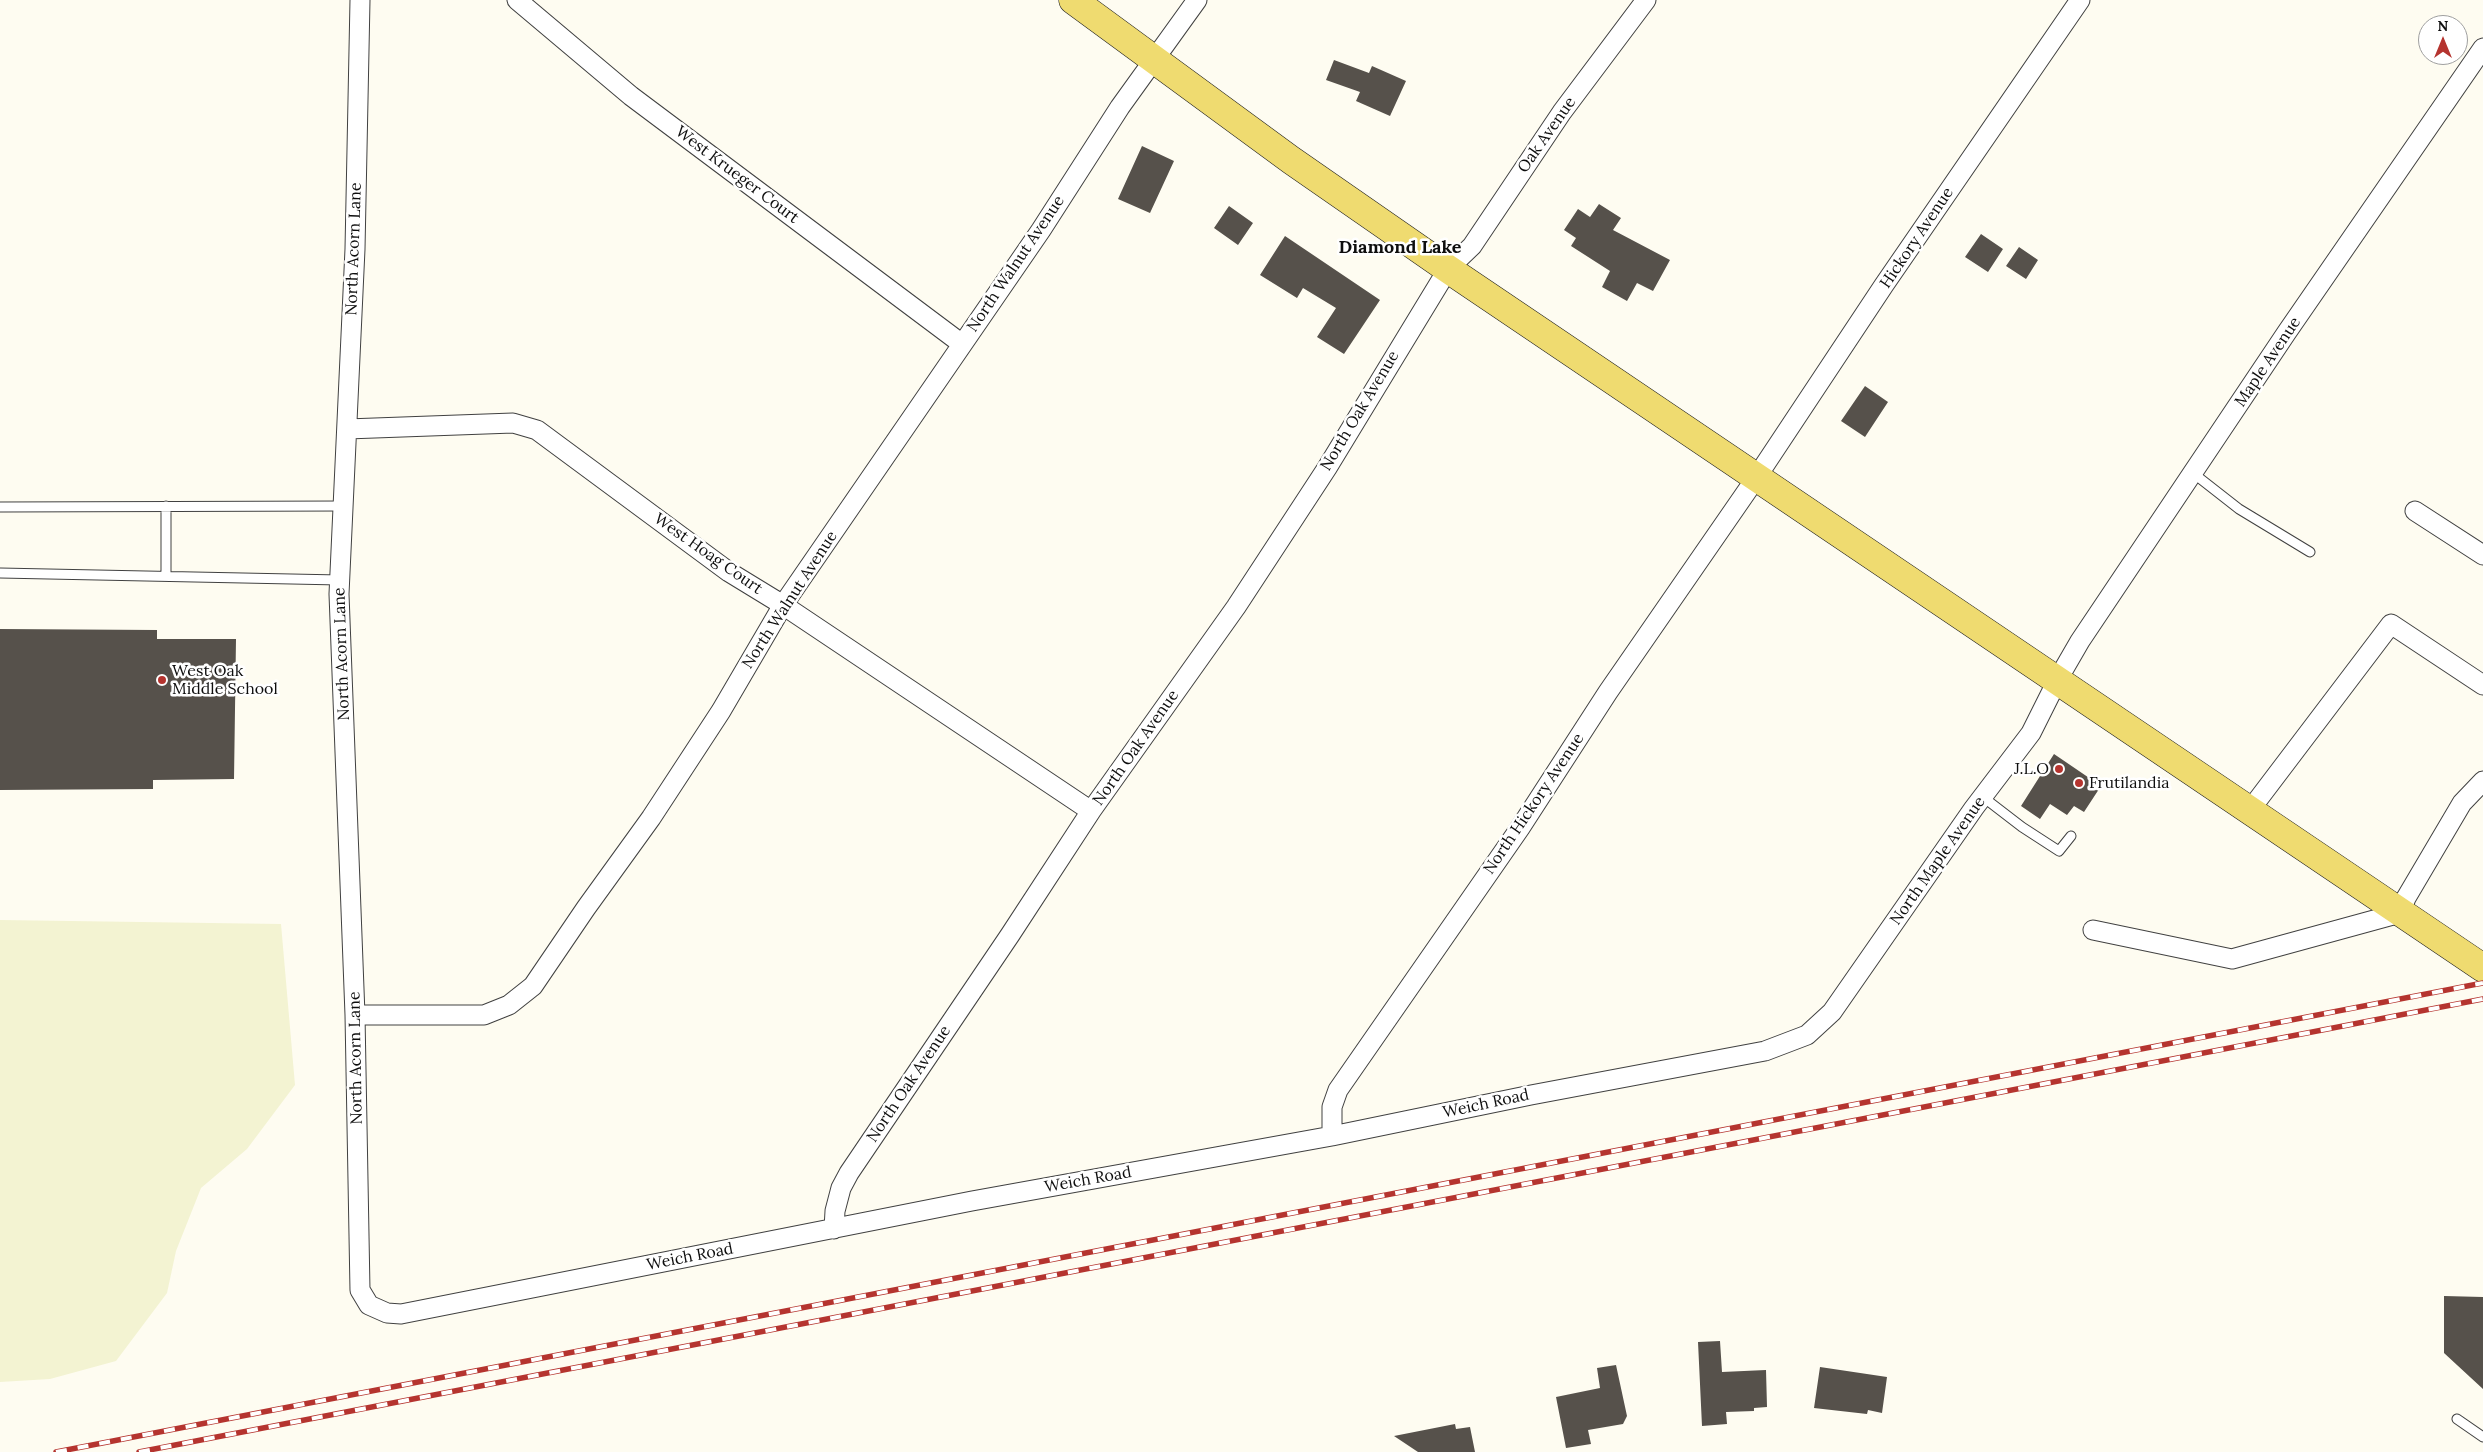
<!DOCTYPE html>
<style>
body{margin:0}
#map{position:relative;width:2483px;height:1452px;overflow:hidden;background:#fefcf1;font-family:Lora,serif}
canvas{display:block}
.north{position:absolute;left:2418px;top:15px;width:50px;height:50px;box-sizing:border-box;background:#fff;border:1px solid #9f9f9f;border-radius:50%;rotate:0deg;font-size:14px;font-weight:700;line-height:20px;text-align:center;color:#0e0e0e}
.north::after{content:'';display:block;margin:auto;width:18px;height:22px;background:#b5342f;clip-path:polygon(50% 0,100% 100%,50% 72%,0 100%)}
</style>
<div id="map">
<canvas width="2483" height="1452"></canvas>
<div class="north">N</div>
</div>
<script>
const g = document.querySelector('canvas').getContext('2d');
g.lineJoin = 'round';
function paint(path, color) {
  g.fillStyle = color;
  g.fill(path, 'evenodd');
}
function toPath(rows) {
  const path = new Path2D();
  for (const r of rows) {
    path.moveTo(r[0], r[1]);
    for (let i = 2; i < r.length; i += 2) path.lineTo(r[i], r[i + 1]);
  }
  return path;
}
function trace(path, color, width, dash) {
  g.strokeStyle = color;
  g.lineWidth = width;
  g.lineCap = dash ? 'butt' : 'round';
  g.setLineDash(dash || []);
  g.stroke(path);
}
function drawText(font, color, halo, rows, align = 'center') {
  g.font = font + ' Lora,serif';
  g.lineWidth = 5;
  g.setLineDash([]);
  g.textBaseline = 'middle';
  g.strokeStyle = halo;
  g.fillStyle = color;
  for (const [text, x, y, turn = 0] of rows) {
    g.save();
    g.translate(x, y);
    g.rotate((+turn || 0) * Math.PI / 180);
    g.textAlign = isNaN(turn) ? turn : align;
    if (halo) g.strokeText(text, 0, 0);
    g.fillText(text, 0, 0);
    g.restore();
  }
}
const farmland = toPath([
 [0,920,281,924,295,1085,247,1149,201,1188,176,1251,167,1293,116,1361,50,1379,0,1382]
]);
const building = toPath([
 [1334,60,1369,73,1372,66,1406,81,1390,116,1356,101,1360,92,1326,80],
 [1142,146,1174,161,1150,213,1118,199],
 [1599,204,1621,218,1613,230,1670,260,1653,291,1637,283,1627,301,1602,287,1610,271,1571,246,1576,238,1564,230,1578,209,1590,217],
 [1229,206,1253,223,1238,245,1214,228],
 [1981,234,2003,249,1988,272,1965,257],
 [1285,236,1380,300,1344,354,1317,337,1336,308,1303,288,1297,298,1260,275],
 [2019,247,2038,260,2026,279,2006,266],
 [1865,386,1888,402,1865,437,1841,421],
 [0,629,157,630,157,639,236,639,234,779,153,780,153,789,0,790],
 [2054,754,2101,786,2084,812,2074,806,2067,815,2050,804,2040,819,2021,806],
 [2444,1296,2483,1297,2483,1389,2444,1353],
 [1720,1341,1722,1372,1766,1370,1767,1407,1754,1408,1754,1411,1726,1412,1727,1424,1702,1426,1698,1342],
 [1616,1365,1627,1416,1623,1424,1588,1430,1591,1444,1566,1448,1556,1397,1600,1388,1597,1368],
 [1820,1367,1887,1377,1882,1413,1868,1410,1867,1414,1814,1408],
 [1455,1424,1456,1429,1470,1427,1475,1452,1418,1452,1394,1436]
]);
const lane = toPath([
 [2193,473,2239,509,2310,552],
 [166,506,166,576],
 [0,507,344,506],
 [0,573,340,580],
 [1983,797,2022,827,2059,851,2071,836],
 [2457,1419,2483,1437]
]);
const street = toPath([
 [360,0,355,249,339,594,355,1015,360,1290,369,1305,387,1313,401,1314,972,1201,1332,1136,1531,1095,1765,1051,1807,1035,1832,1012,1974,808,2031,733,2058,679,2080,641,2287,332,2483,48],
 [517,0,631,96,962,344],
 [347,429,513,423,537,430,729,572,783,605,1091,811],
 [2415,511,2483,555],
 [2250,810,2391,624,2483,685],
 [2093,930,2232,959,2400,913,2406,898,2462,803,2483,781],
 [355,1015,484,1015,509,1005,533,986,586,908,651,818,721,711,783,605,1041,230,1120,107,1197,0],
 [1332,1136,1332,1107,1338,1090,1520,828,1608,692,1756,478,1884,285,2080,0],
 [834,1229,835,1211,841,1188,849,1173,1010,935,1091,811,1236,607,1327,468,1448,269,1472,246,1562,112,1646,0]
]);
const primary = toPath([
 [1073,0,1291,160,1448,269,2483,968]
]);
const rail = toPath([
 [56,1452,2483,983],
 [139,1452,2483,999]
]);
const markers = [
 [162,680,5,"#b5342f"],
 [2059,769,5,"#b5342f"],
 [2079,783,5,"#b5342f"]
];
const streetNames = [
 ["Oak Avenue",1547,135,-55],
 ["West Krueger Court",737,175,37],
 ["Hickory Avenue",1917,238,-56],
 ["North Acorn Lane",354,249,-88],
 ["North Walnut Avenue",1016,264,-56],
 ["Maple Avenue",2268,362,-56],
 ["North Oak Avenue",1360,411,-59],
 ["West Hoag Court",708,554,35],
 ["North Walnut Avenue",790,600,-57],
 ["North Acorn Lane",342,654,-92],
 ["North Oak Avenue",1136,748,-55],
 ["North Hickory Avenue",1534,804,-56],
 ["North Maple Avenue",1938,861,-55],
 ["North Acorn Lane",356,1058,-91],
 ["North Oak Avenue",909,1084,-56],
 ["Weich Road",1486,1104,-12],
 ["Weich Road",1088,1180,-10],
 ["Weich Road",690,1257,-11]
];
const poiNames = [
 ["West Oak",172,671],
 ["Middle School",172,689],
 ["J.L.O",2049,769,"right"],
 ["Frutilandia",2089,783]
];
const neighbourhoodNames = [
 ["Diamond Lake",1400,248]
];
paint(farmland, '#f3f3d2');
paint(building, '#56514b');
trace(lane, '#414141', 11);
trace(street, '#414141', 21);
trace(primary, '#1f1f1f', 29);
trace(lane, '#fff', 9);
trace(street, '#fff', 19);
trace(primary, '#efdb70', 28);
trace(rail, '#b5342f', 5.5);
trace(rail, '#fff', 4, [11]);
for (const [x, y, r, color] of markers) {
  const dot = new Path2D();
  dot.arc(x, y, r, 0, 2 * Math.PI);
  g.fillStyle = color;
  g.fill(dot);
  trace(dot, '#fff', 2);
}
drawText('16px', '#0e0e0e', '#fff', streetNames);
drawText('16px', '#0e0e0e', '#fff', poiNames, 'left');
drawText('bold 18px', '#0e0e0e', '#fff', neighbourhoodNames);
</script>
